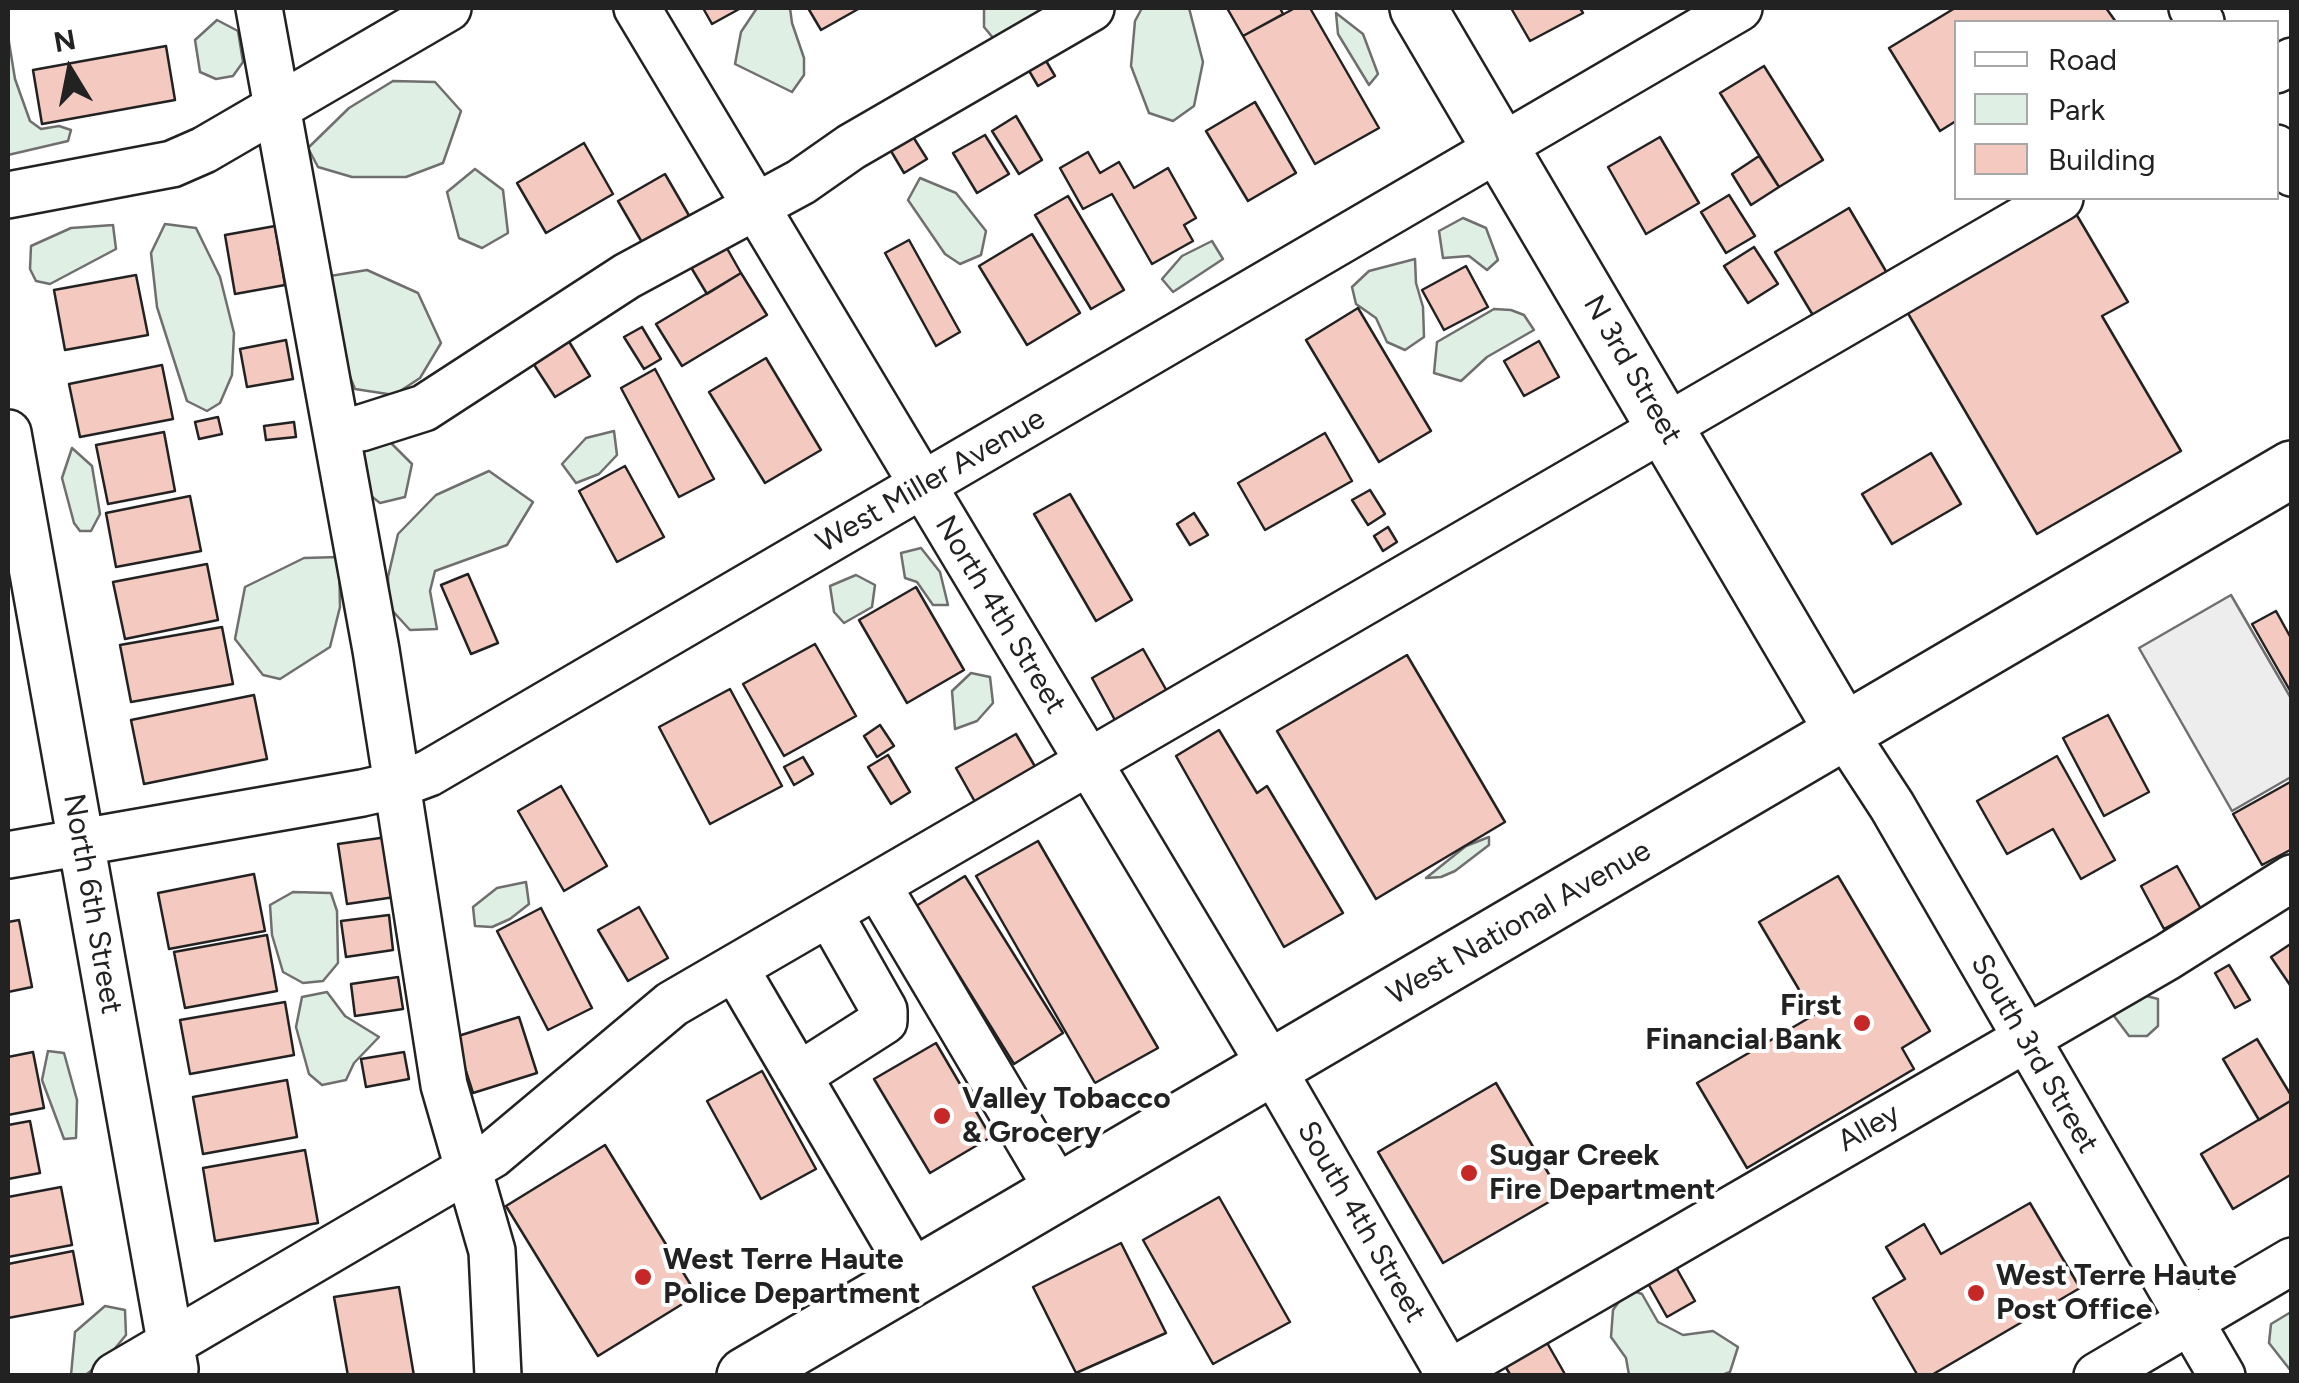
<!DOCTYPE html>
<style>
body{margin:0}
#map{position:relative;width:2299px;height:1383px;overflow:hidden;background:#fff;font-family:Figtree,sans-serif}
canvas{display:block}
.frame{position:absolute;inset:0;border:10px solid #222;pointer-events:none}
.legend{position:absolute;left:1954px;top:20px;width:325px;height:180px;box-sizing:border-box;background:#fff;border:2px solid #a7a7a7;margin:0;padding:12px 18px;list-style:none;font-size:30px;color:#222}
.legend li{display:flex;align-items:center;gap:20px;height:50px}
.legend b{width:50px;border:2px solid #a7a7a7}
.north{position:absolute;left:20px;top:20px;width:100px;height:100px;-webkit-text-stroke:8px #fff;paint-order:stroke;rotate:350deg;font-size:28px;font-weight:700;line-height:40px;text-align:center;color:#222}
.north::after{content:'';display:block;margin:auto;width:35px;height:45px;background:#222;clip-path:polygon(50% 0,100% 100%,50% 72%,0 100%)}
</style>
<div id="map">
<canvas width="2299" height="1383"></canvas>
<div class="frame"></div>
<ul class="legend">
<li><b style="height:12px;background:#fff"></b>Road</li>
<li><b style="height:28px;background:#e0efe3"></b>Park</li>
<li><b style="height:28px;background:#f3c9c0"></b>Building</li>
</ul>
<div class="north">N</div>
</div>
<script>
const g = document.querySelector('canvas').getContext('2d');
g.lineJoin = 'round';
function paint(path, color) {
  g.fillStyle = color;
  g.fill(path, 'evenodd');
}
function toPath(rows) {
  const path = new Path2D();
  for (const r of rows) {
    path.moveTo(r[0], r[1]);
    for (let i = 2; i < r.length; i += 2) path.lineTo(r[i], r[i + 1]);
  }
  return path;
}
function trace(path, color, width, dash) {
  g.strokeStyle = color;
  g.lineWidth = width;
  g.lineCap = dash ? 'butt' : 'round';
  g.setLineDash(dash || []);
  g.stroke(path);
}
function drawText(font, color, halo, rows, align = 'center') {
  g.font = font + ' Figtree,sans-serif';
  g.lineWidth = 8;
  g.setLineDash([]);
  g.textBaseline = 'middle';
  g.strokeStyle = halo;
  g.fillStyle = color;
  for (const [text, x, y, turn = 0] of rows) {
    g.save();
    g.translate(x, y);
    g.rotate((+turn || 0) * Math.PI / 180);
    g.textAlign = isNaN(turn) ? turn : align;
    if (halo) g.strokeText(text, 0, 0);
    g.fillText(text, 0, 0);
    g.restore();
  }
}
const green = toPath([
 [757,8,790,8,792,23,804,58,804,75,792,92,735,64,741,32,757,8],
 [984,8,1043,8,1035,22,994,39,984,27,984,8],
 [1142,8,1189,8,1203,62,1194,106,1173,121,1149,113,1131,66,1135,21,1142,8],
 [1336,13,1363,34,1378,74,1369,85,1338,34,1336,13],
 [217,20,238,31,243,62,233,76,216,79,200,72,195,40,217,20],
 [8,36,15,79,30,121,41,129,59,126,71,130,68,141,8,155,8,36],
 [393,81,435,82,461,111,443,163,406,177,352,177,318,167,308,148,349,108,393,81],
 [475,169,503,190,508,233,482,248,459,238,447,192,475,169],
 [920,178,956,193,986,231,981,255,960,264,945,254,908,200,920,178],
 [1463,218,1486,228,1498,260,1487,270,1469,256,1443,258,1439,231,1463,218],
 [165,224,196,228,220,277,234,333,232,375,220,403,207,411,187,401,157,307,151,253,165,224],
 [113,225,116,249,50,284,36,281,30,269,31,246,71,228,113,225],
 [1212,241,1223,259,1173,292,1162,279,1182,256,1212,241],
 [1415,259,1416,283,1423,307,1424,337,1405,350,1387,342,1376,318,1356,304,1352,287,1369,271,1415,259],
 [367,270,418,293,441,343,420,378,394,395,355,389,328,323,330,276,367,270],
 [1494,309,1511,310,1524,315,1534,330,1487,357,1461,381,1434,373,1437,342,1494,309],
 [614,431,617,455,599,474,576,483,562,464,586,438,614,431],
 [383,435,412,464,405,497,380,503,361,488,356,452,383,435],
 [72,448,92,466,100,514,91,531,80,531,74,523,62,478,72,448],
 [489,471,533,502,507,545,435,571,430,591,437,629,410,630,389,607,388,577,398,534,436,495,489,471],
 [921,548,940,572,948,605,933,605,917,582,905,578,901,553,921,548],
 [339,557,340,607,330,647,280,679,263,675,235,639,245,587,304,558,339,557],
 [856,575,875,585,872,607,844,623,834,612,830,586,856,575],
 [971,673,990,677,993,703,977,721,955,729,952,691,971,673],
 [1489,837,1489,845,1455,871,1441,877,1426,878,1466,846,1489,837],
 [526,882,529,904,510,919,492,927,475,926,473,907,497,888,526,882],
 [293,892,331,893,337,911,338,963,323,981,303,983,283,972,272,935,270,905,293,892],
 [327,992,345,1016,379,1037,354,1063,346,1080,322,1085,309,1074,296,1027,302,997,327,992],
 [2139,994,2158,999,2158,1026,2147,1036,2129,1036,2114,1016,2123,1002,2139,994],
 [48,1051,64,1053,77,1100,76,1138,64,1139,42,1080,48,1051],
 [1628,1289,1642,1294,1658,1322,1683,1335,1713,1331,1738,1347,1730,1372,1722,1375,1629,1375,1626,1358,1611,1337,1613,1310,1628,1289],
 [105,1306,125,1310,126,1335,107,1358,87,1374,71,1375,75,1332,105,1306],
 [2291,1312,2292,1312,2291,1371,2269,1343,2271,1324,2291,1312]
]);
const parking = toPath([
 [2231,595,2292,700,2291,777,2232,811,2139,648,2231,595]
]);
const building = toPath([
 [703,8,741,8,712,24,703,8],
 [808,8,860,8,821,30,808,8],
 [1227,8,1280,8,1283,14,1243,36,1227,8],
 [1295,8,1310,8,1379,128,1315,164,1243,36,1295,8],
 [1511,8,1580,8,1583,13,1530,41,1511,8],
 [1955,8,2106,8,2116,22,1956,22,1956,121,1940,131,1889,48,1955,8],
 [166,46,175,100,42,124,33,70,166,46],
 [1045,59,1055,76,1038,86,1028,69,1045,59],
 [1764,66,1823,160,1779,187,1720,93,1764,66],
 [1255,102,1296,173,1248,201,1206,131,1255,102],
 [1016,116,1042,160,1019,174,992,131,1016,116],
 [910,132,927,159,904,173,888,146,910,132],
 [985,135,1009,174,977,193,953,153,985,135],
 [1660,137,1699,203,1646,234,1608,167,1660,137],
 [584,143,613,194,546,233,517,183,584,143],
 [1088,152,1100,173,1119,162,1134,188,1168,168,1196,218,1184,225,1193,241,1152,264,1112,194,1083,209,1060,168,1088,152],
 [1759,156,1779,187,1751,205,1732,174,1759,156],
 [665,174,694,224,647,251,618,201,665,174],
 [1729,195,1755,236,1726,253,1701,212,1729,195],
 [1068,196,1124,290,1091,309,1035,215,1068,196],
 [1849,208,1887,273,1814,317,1775,252,1849,208],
 [2075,212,2128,302,2102,316,2181,451,2037,534,1906,310,2075,212],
 [275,226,285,285,235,294,225,235,275,226],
 [1032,234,1080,313,1027,345,979,266,1032,234],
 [909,240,960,332,936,346,885,253,909,240],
 [724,243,741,273,707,294,689,264,724,243],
 [1754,247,1778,284,1748,303,1724,266,1754,247],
 [1466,266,1488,307,1444,330,1422,290,1466,266],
 [741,273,767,315,682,366,656,324,741,273],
 [136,275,148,335,65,350,54,290,136,275],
 [1358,308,1431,431,1379,462,1306,340,1358,308],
 [642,327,661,359,644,369,624,337,642,327],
 [565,335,590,376,555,397,529,357,565,335],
 [286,340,293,379,247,387,240,349,286,340],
 [1539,341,1559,377,1524,396,1504,361,1539,341],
 [766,358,821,450,765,483,709,392,766,358],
 [162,365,173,419,80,437,69,384,162,365],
 [655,369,714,479,679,497,621,388,655,369],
 [218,417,222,434,199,439,195,422,218,417],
 [294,422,296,437,266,440,264,426,294,422],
 [164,432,175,491,108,504,96,445,164,432],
 [1325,433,1352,481,1265,530,1238,483,1325,433],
 [1931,453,1961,504,1892,544,1862,494,1931,453],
 [625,466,664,537,617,562,579,491,625,466],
 [1370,490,1385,514,1368,525,1352,500,1370,490],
 [1070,494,1132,600,1096,621,1034,514,1070,494],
 [190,496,201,551,116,567,106,513,190,496],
 [1194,513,1208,535,1190,545,1177,524,1194,513],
 [1388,527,1397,542,1383,551,1374,536,1388,527],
 [207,564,218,620,125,639,113,582,207,564],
 [468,574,498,643,471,654,441,585,468,574],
 [916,587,964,670,907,703,859,620,916,587],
 [2276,611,2292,640,2292,694,2252,624,2276,611],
 [222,627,233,684,131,702,120,645,222,627],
 [815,644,856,716,784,756,743,684,815,644],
 [1143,649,1168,693,1116,722,1092,678,1143,649],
 [1407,655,1505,822,1376,899,1277,731,1407,655],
 [730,689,782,786,710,824,659,727,730,689],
 [254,695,267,759,144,784,131,720,254,695],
 [2108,715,2149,792,2104,816,2063,738,2108,715],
 [880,725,894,746,877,757,864,736,880,725],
 [1219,730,1257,793,1267,786,1343,913,1284,947,1176,756,1219,730],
 [1016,734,1040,775,979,809,956,768,1016,734],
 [888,755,910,792,891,804,868,767,888,755],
 [2057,756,2115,860,2081,879,2053,829,2007,854,1977,801,2057,756],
 [803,757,813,774,794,785,784,767,803,757],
 [2292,781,2292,849,2262,865,2233,814,2292,781],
 [561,786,607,866,564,891,518,811,561,786],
 [387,837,395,897,347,904,338,844,387,837],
 [1038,841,1158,1048,1095,1083,976,876,1038,841],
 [2177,866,2201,909,2164,929,2141,886,2177,866],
 [254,874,265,931,169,949,158,893,254,874],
 [965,876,1063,1033,1014,1064,916,906,965,876],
 [1838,876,1930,1031,1902,1048,1914,1069,1747,1168,1697,1083,1814,1015,1759,922,1838,876],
 [639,907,668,958,628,981,598,930,639,907],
 [541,908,592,1008,548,1030,497,931,541,908],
 [389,915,393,950,346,957,341,921,389,915],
 [19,920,32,987,8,992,8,922,19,920],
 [267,935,277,991,185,1008,174,952,267,935],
 [2292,943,2292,988,2271,957,2292,943],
 [2229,965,2250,1000,2235,1008,2215,973,2229,965],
 [398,977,403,1009,355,1016,351,984,398,977],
 [285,1002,294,1055,190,1074,180,1020,285,1002],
 [519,1017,537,1073,473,1093,455,1037,519,1017],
 [2257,1039,2292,1097,2292,1100,2259,1120,2223,1059,2257,1039],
 [936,1043,991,1137,930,1173,874,1079,936,1043],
 [33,1052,44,1108,8,1115,8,1057,33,1052],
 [404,1052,409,1079,366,1087,361,1059,404,1052],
 [762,1071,816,1169,761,1199,707,1101,762,1071],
 [287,1080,297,1137,203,1154,193,1097,287,1080],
 [1496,1083,1561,1195,1443,1263,1378,1152,1496,1083],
 [2292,1100,2292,1174,2233,1209,2201,1154,2292,1100],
 [30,1121,40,1173,8,1179,8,1125,30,1121],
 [605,1145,697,1295,598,1356,506,1206,605,1145],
 [305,1150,318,1223,215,1241,203,1168,305,1150],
 [61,1187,72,1245,8,1257,8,1197,61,1187],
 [1219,1197,1290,1322,1213,1364,1143,1240,1219,1197],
 [2030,1203,2080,1288,1930,1376,1918,1376,1873,1298,1905,1279,1886,1247,1924,1224,1941,1254,2030,1203],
 [1121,1243,1166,1333,1076,1373,1033,1287,1121,1243],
 [73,1251,83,1304,8,1318,8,1264,73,1251],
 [1673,1262,1695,1301,1667,1317,1645,1278,1673,1262],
 [399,1287,414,1376,348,1376,334,1297,399,1287],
 [1546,1341,1566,1376,1511,1376,1505,1366,1546,1341]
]);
const minor = toPath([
 [259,8,376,650,444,1085,492,1251,498,1376],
 [637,8,1272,1068,1450,1376],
 [2192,8,2201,22],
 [2276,70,2292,61],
 [2276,148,2292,173],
 [8,195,172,164,204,150,448,8],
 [336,431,361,428,424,408,627,276,801,182,851,147,1091,8],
 [8,433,175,1369],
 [1845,734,1892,806,2222,1376],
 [8,855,362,793,397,785,429,773,1739,8],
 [878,886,1060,1193],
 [735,968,916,1277],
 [798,1076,884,1021,884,1010,829,913],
 [115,1376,492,1155,672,1004,2060,198],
 [1444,1376,2167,957,2292,878],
 [2097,1376,2292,1261]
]);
const major = toPath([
 [1418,8,1845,734],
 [745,1376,2292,469]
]);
const markers = [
 [1862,1023,10,"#c62828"],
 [942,1116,10,"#c62828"],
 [1469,1173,10,"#c62828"],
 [643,1277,10,"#c62828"],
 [1976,1293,10,"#c62828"]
];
const streetNames = [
 ["N 3rd Street",1632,370,60],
 ["West Miller Avenue",931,481,-30],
 ["North 4th Street",1000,615,59],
 ["North 6th Street",92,904,80],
 ["West National Avenue",1519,923,-30],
 ["South 3rd Street",2034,1054,60],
 ["Alley",1869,1128,-30],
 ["South 4th Street",1361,1222,60]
];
const poiNames = [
 ["First",1842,1006,"right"],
 ["Financial Bank",1842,1040,"right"],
 ["Valley Tobacco",962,1099],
 ["& Grocery",962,1133],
 ["Sugar Creek",1489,1156],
 ["Fire Department",1489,1190],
 ["West Terre Haute",663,1260],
 ["Police Department",663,1294],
 ["West Terre Haute",1996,1276],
 ["Post Office",1996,1310]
];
paint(green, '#e0efe3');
trace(green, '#6f6f6f', 2.5);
paint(parking, '#ededed');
trace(parking, '#6f6f6f', 2.5);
paint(building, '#f3c9c0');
trace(building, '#222', 2.5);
trace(minor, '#222', 50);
trace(major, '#222', 60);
trace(minor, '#fff', 45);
trace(major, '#fff', 55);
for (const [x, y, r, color] of markers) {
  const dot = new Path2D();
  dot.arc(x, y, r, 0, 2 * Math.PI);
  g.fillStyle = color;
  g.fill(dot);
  trace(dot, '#fff', 4);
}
drawText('30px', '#222', '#fff', streetNames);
drawText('bold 30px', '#222', '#fff', poiNames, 'left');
</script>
